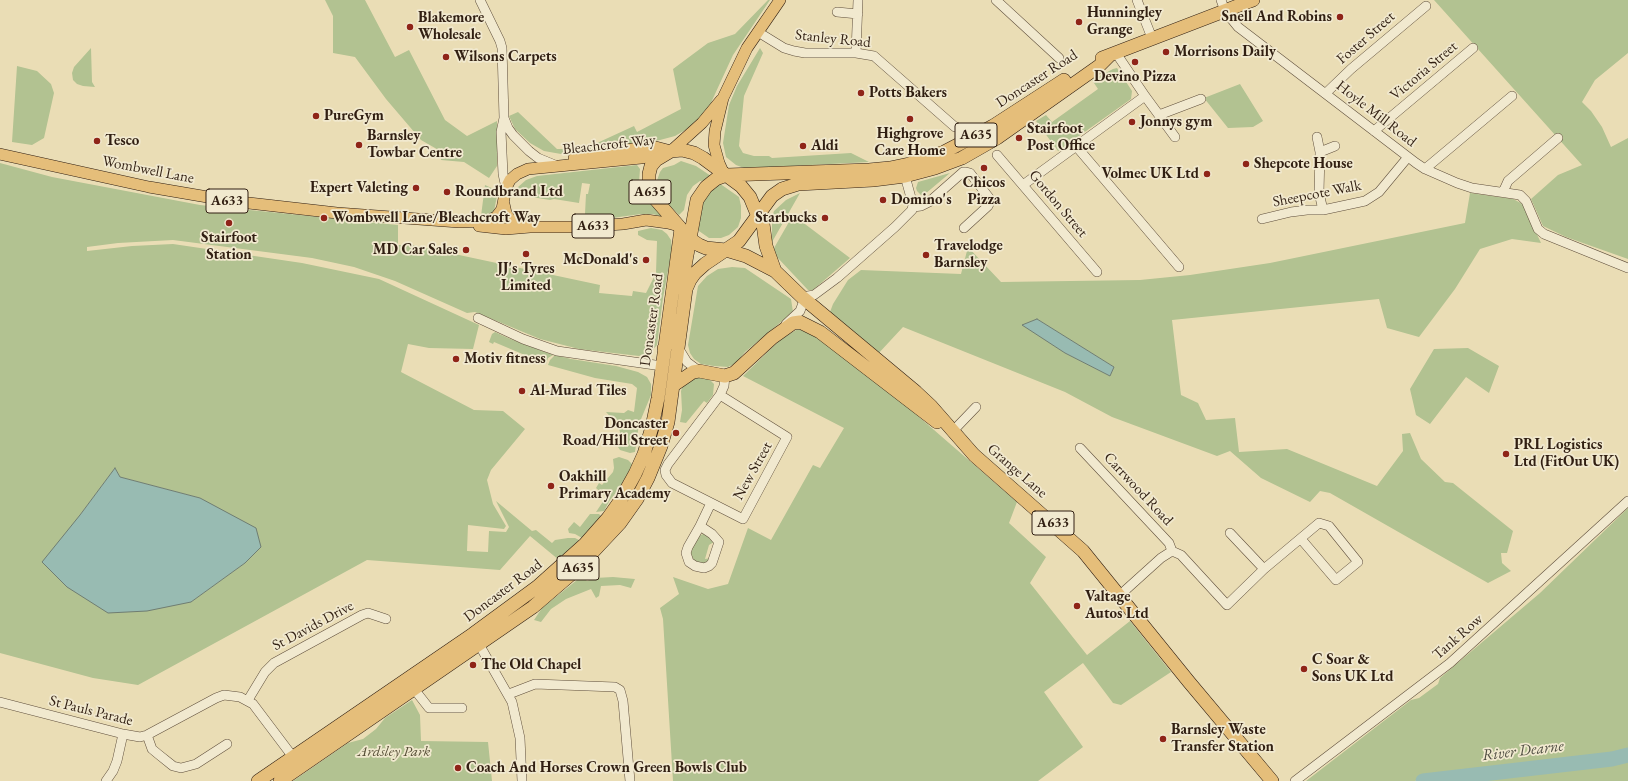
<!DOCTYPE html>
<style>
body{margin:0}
canvas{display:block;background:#eaddb5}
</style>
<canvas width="1628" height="781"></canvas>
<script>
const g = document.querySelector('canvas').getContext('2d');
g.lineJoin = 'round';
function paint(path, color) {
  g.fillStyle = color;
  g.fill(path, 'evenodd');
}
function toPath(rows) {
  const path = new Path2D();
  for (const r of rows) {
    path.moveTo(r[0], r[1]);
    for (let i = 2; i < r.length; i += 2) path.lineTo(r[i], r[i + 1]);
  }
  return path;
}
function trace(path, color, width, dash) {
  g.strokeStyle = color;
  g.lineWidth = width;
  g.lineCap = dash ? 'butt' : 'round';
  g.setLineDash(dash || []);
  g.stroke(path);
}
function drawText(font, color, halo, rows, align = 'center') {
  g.font = font + ' "EB Garamond",serif';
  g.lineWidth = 3.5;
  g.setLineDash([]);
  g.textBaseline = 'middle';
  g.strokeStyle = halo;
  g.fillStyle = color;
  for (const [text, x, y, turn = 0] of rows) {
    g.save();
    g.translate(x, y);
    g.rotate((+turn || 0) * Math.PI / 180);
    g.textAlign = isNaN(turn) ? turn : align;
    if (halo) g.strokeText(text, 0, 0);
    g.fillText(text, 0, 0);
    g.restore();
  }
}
const green = toPath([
 [325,0,365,0,395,57,409,50,445,120,467,136,497,121,497,166,489,178,464,162,441,160,442,152,421,140,386,99,355,57,333,53,333,16],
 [768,0,770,0,733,55,709,107,694,125,675,136,660,140,561,154,544,151,530,143,515,129,509,116,518,112,557,149,584,149,634,126,637,132,681,109,673,69,708,43,735,34],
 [1434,0,1628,0,1628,53,1595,80,1582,102,1591,111,1602,127,1611,147,1628,138,1628,259,1566,237,1543,226,1531,199,1558,175,1582,165],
 [91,48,92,82,95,87,83,86,77,84,73,80,72,73,74,67],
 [760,48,763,53,744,96,739,146,743,153,754,156,769,156,772,158,851,153,869,162,753,168,744,168,736,165,726,157,723,143,729,105,737,86],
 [17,66,37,71,51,84,54,93,44,138,32,145,12,142],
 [1117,68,1132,91,1131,99,1058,151,1036,121,1046,115,1052,122,1098,89,1092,80,1113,69],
 [1240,84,1263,121,1253,127,1228,128,1204,98],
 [681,161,696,166,711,176,708,180,700,181,693,186,687,195,684,210,679,215,658,194,656,183,660,172,663,168,674,165],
 [0,163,52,177,200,205,398,225,398,245,412,245,600,285,599,293,632,296,633,291,646,293,656,273,657,241,647,240,638,235,638,231,651,228,662,230,667,234,671,240,672,249,663,298,657,345,650,353,639,356,579,349,540,339,475,312,467,313,395,281,354,267,312,258,173,240,118,243,87,247,87,251,132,246,173,244,302,263,379,279,479,325,473,349,429,348,408,344,401,372,474,410,503,411,525,429,491,470,487,480,493,504,506,526,504,529,468,525,467,551,488,552,489,531,506,532,509,527,496,501,532,531,536,530,552,543,555,540,568,538,575,538,579,540,559,560,530,536,500,570,367,560,138,685,93,678,0,653],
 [115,468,120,477,200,498,261,547,245,563,191,602,80,515],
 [637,165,640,169,639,183,645,199,664,216,663,217,653,214,641,214,583,222,582,217,585,214,586,194,588,194,590,184,582,183,579,203,554,199,550,200,513,194,518,187,526,180,537,176],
 [950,173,925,194,921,195,917,191,916,188,918,182],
 [719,183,739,197,741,206,741,218,738,227,729,235,721,238,709,238,699,231,696,226,700,207,708,192],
 [485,185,498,191,494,211,489,216,481,216],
 [800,193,772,242,772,217,774,211,786,200],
 [1470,193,1513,199,1523,204,1541,243,1512,239,1480,249,1455,289,1419,337,1387,328,1379,299,1172,320,1181,395,1198,403,1206,420,1235,418,1239,452,1287,449,1377,486,1403,451,1402,434,1410,433,1421,459,1445,482,1453,483,1513,531,1507,553,1501,553,1502,563,1511,571,1488,583,1330,493,1320,491,1310,502,1261,478,1230,451,1217,456,1112,417,1065,392,903,327,877,355,830,312,833,304,848,280,861,270,961,274,968,247,1001,282,1140,280,1190,275,1270,263,1465,223],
 [1037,319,1114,367,1110,376,1065,353,1023,325],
 [793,215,850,258,813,290,808,290,776,256,774,248],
 [732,267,745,268,791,299,793,312,745,352,736,363,728,367,714,366,701,364,694,359,690,353,688,345,698,286,707,276,718,269],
 [798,329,815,335,888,390,1017,502,1009,523,1046,557,1030,583,1087,655,1130,621,1171,672,1121,705,1113,703,1083,663,1044,692,1083,747,1038,781,673,781,663,619,660,608,679,594,673,577,708,589,728,584,748,528,771,540,813,465,820,468,844,428,743,376,781,339],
 [495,332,508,338,553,355,548,358,546,364,494,342,493,344,489,342,492,334],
 [1468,348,1499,366,1489,393,1466,377,1430,424,1416,415,1410,389,1434,349],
 [555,355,571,359,616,366,638,372,647,377,651,384,651,395,639,424,635,452,630,453,620,450,618,447,621,436,618,425,606,412,624,413,628,410,634,412,637,388,632,384,595,378,548,365,550,360],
 [694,377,705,378,710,380,714,384,713,395,707,403,704,401,686,423,680,422,682,410,681,391,683,385],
 [619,457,628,460,632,464,630,469,619,489,610,500,604,511,596,512,606,497,596,488,599,483,602,485,613,472,614,468,613,459],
 [1628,508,1628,751,1586,758,1422,778,1415,781,1306,781,1411,700,1419,698,1438,684,1440,678,1540,593],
 [590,514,599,514,601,516,582,538,575,534,569,533,568,529,574,522,580,527],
 [703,534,707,534,714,542,709,545,705,559,711,558,708,562,704,564,693,561,689,552,699,536],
 [582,576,587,581,595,578,613,577,635,579,631,588,620,585,601,586,599,596,596,598,591,589,566,599,551,609,541,622,534,620,542,608],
 [412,700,420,715,421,741,488,742,492,781,293,781,348,743,363,739,376,729,385,718],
 [1628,762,1628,781,1471,781,1503,778]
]);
const water = toPath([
 [1037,319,1114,367,1110,376,1065,353,1022,325,1037,319],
 [115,468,120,477,200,498,256,528,261,547,245,563,191,602,147,611,108,613,67,587,42,562,80,515,115,468]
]);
const river = toPath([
 [1423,781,1612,759,1628,755]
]);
const minor = toPath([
 [480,0,500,41,502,48,504,118,501,132,503,174,506,188],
 [996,0,1059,58],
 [1137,0,1152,38],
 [1221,0,1225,11,1238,27,1416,163,1425,169,1457,183,1472,188,1520,195,1526,201,1538,229,1544,234,1628,268],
 [837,12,858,14],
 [758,32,784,48,794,51,805,53,856,53,874,56,955,127],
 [856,53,858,0],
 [1326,93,1351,69,1426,6],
 [1145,96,1175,137],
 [1159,115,1201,99],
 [504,118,508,128,513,135,529,151,538,158,555,165],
 [1374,131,1473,48],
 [1317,137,1320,152,1319,193,1323,210],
 [1076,146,1179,267],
 [1320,152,1335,146],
 [997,155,1097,272],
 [1425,169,1512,96],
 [1023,185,1145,96,1116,53],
 [1503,192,1508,181,1558,138],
 [913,207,921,206,929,202,963,172,966,172,970,173,990,199,990,202,988,206,964,228],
 [1262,219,1291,212,1307,210,1323,210,1365,201,1379,192,1408,157],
 [478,318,523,339,557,351,662,366],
 [786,324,800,311,803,303,802,297,814,295,837,278,895,227,912,210,913,205,905,176],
 [679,349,687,362,699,371],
 [720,395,787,437,743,519,672,483,666,475,665,470,668,464,720,395,724,386,725,376],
 [952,432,976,407],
 [1080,448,1169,543,1172,551],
 [700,526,688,547,686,553,689,562,695,566,704,568,709,566,712,563,719,542,712,534,700,526,711,503],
 [1230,533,1264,569],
 [1120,595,1161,558,1172,551,1181,555,1227,605,1264,569,1319,523,1329,526,1358,562,1336,580,1301,539],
 [476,639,512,702,520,738,522,781],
 [414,689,429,708,462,708],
 [509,694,535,684,615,687,620,690,623,701,630,781],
 [248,700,265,672,274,663,362,615,368,613,386,619],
 [0,702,123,734,140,737,147,735,216,698,224,695,240,697,253,704,296,761],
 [147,735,152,749,158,754,173,766,181,768,196,764,227,744],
 [106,781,113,771,117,761,123,734],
 [1295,781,1450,663,1628,501]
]);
const major = toPath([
 [0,154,149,187,231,201,337,213,459,222,487,221,496,217,502,209,506,188,510,180,517,174,528,169,641,158,664,154],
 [574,158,652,146,671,151,702,123,721,100],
 [723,172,719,163,714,145,715,131,723,98,747,48,780,0],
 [504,204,506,213,510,219,525,225],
 [479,226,506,229,530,227,577,227,623,224,646,220,668,223,679,226]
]);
const highway = toPath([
 [1102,58,1253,0],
 [775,271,746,256,726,250,706,248,699,245,690,239,656,200,649,189,649,174,651,166,656,160,671,151,682,150,694,153,703,158,741,186,750,197,757,214,763,224,766,246,775,271,802,297,916,392,931,406,974,455,1083,551,1189,682,1272,781],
 [681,288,697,200,706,187,716,179,727,175,869,170,890,168,909,164,944,152,969,139,993,126,1064,80],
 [664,348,672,337,675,321],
 [674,385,693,372,699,371,725,376,734,373,772,338,793,323,800,322,820,332,937,422],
 [258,781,473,634,537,587,585,544,608,518,620,501,635,474,644,454,652,427,658,398,681,229],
 [280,781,533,607,576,570,620,523,637,499,648,478,661,446,668,422,686,289,690,280,695,273,705,264,739,241,772,196,782,189,798,184,873,180,905,176,935,168,962,158,997,138,1099,66,1109,56]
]);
const markers = [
 [1340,17,4,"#8f2418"],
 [1079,22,4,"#8f2418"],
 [410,27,4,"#8f2418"],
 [1166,52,4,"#8f2418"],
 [446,57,4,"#8f2418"],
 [1135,62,4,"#8f2418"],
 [861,93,4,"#8f2418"],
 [316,116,4,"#8f2418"],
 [910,119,4,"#8f2418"],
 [1132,122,4,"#8f2418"],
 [1019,138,4,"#8f2418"],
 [97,141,4,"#8f2418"],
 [359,145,4,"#8f2418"],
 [803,146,4,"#8f2418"],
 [1246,164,4,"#8f2418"],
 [984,168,4,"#8f2418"],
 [1207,174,4,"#8f2418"],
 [416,188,4,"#8f2418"],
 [447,192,4,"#8f2418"],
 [883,200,4,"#8f2418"],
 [324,218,4,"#8f2418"],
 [825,218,4,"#8f2418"],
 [229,223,4,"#8f2418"],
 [466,250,4,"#8f2418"],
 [526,254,4,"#8f2418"],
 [926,255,4,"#8f2418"],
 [646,260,4,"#8f2418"],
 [456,359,4,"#8f2418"],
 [522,391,4,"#8f2418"],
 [676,433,4,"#8f2418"],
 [1506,454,4,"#8f2418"],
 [551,486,4,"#8f2418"],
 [1077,606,4,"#8f2418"],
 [473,665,4,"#8f2418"],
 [1304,669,4,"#8f2418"],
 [1163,739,4,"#8f2418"],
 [458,768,4,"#8f2418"]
];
const shields = [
 [976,135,42],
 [650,192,42],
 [227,201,42],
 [593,226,42],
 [1053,523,42],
 [578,568,42]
];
const shieldNames = [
 ["A635",976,135],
 ["A635",650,192],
 ["A633",227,201],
 ["A633",593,226],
 ["A633",1053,523],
 ["A635",578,568]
];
const poiNames = [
 ["Hunningley",1087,13],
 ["Grange",1087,30],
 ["Snell And Robins",1332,17,"right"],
 ["Blakemore",418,18],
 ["Wholesale",418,35],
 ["Morrisons Daily",1174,52],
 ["Wilsons Carpets",454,57],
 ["Devino Pizza",1135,77,"center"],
 ["Potts Bakers",869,93],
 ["PureGym",324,116],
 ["Jonnys gym",1140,122],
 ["Stairfoot",1027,129],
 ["Post Office",1027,146],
 ["Highgrove",910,134,"center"],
 ["Care Home",910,151,"center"],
 ["Barnsley",367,136],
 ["Towbar Centre",367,153],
 ["Tesco",105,141],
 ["Aldi",811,146],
 ["Shepcote House",1254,164],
 ["Volmec UK Ltd",1199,174,"right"],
 ["Chicos",984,183,"center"],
 ["Pizza",984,200,"center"],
 ["Expert Valeting",408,188,"right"],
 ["Roundbrand Ltd",455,192],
 ["Domino's",891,200],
 ["Wombwell Lane/Bleachcroft Way",332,218],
 ["Starbucks",817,218,"right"],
 ["Stairfoot",229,238,"center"],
 ["Station",229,255,"center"],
 ["Travelodge",934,246],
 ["Barnsley",934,263],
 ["MD Car Sales",458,250,"right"],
 ["McDonald's",638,260,"right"],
 ["JJ's Tyres",526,269,"center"],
 ["Limited",526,286,"center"],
 ["Motiv fitness",464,359],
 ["Al-Murad Tiles",530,391],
 ["Doncaster",668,424,"right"],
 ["Road/Hill Street",668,441,"right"],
 ["PRL Logistics",1514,445],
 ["Ltd (FitOut UK)",1514,462],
 ["Oakhill",559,477],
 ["Primary Academy",559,494],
 ["Valtage",1085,597],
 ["Autos Ltd",1085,614],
 ["C Soar &",1312,660],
 ["Sons UK Ltd",1312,677],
 ["The Old Chapel",481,665],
 ["Barnsley Waste",1171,730],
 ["Transfer Station",1171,747],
 ["Coach And Horses Crown Green Bowls Club",466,768]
];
const streetNames = [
 ["Foster Street",1366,38,-41],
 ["Stanley Road",833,39,6],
 ["Victoria Street",1424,71,-40],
 ["Doncaster Road",1037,79,-33],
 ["Hoyle Mill Road",1376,114,38],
 ["Bleachcroft Way",609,145,-6],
 ["Wombwell Lane",148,170,11],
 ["Sheepcote Walk",1317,194,-11],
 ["Gordon Street",1058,204,50],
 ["Doncaster Road",652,320,-82],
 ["New Street",753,471,-61],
 ["Grange Lane",1017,471,41],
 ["Carrwood Road",1138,489,47],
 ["Doncaster Road",503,591,-37],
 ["St Davids Drive",313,626,-28],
 ["Tank Row",1458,637,-41],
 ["St Pauls Parade",91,711,14]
];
const parkNames = [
 ["Ardsley Park",394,752]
];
const waterNames = [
 ["River Dearne",1523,751,-7]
];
paint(green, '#b2c291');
paint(water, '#98bbb2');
trace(water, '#6f7d72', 1);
trace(river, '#98bbb2', 15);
trace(minor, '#5f4e3b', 10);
trace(major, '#311f12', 12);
trace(highway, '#311f12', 14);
trace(minor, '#f1e9cf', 9);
trace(major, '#e5be7a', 11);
trace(highway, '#e5be7a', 13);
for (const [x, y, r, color] of markers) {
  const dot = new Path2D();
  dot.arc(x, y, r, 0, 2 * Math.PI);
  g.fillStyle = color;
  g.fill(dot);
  trace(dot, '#f1e9cf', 1.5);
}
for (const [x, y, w] of shields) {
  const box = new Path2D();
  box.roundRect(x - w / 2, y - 12, w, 24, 3);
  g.fillStyle = '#f1e9cf';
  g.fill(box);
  trace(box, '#311f12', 1);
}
drawText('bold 14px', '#311f12', null, shieldNames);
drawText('bold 15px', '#311f12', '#f1e9cf', poiNames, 'left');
drawText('15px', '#311f12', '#f1e9cf', streetNames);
drawText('italic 15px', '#585038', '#f1e9cf', parkNames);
drawText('italic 16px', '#504e42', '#f1e9cf', waterNames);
</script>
